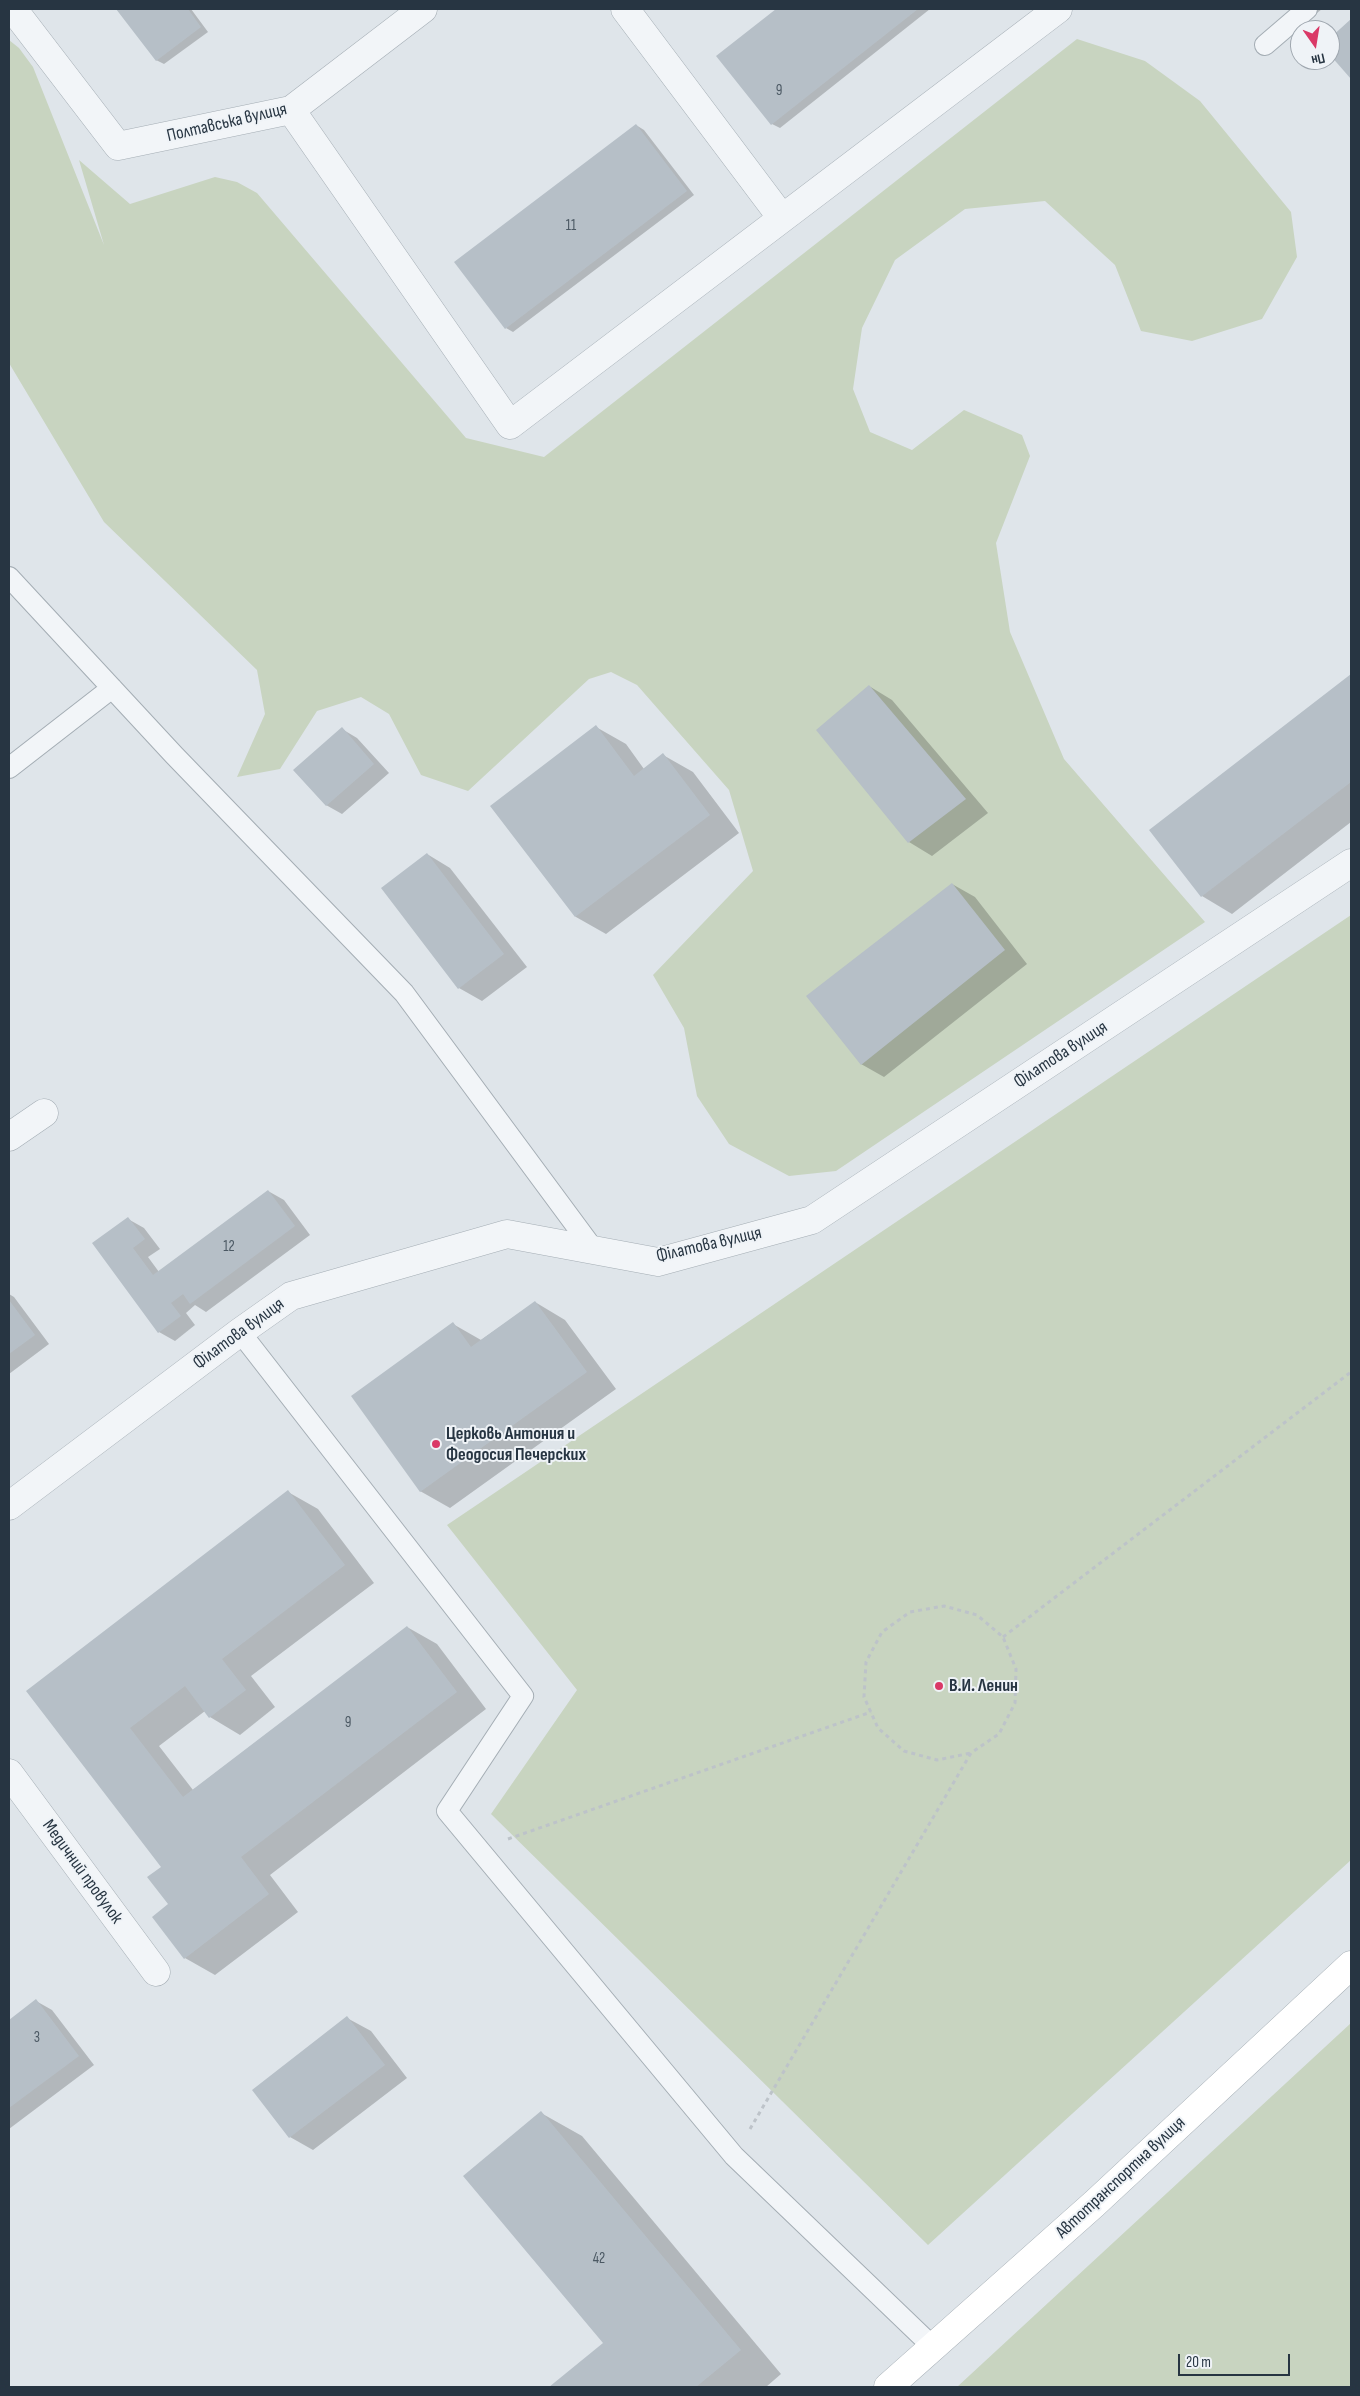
<!DOCTYPE html>
<meta charset="utf-8">
<style>
body{margin:0}
#map{position:relative;width:1360px;height:2396px;overflow:hidden;background:#dfe5ea;font-family:"Sofia Sans Condensed",sans-serif}
canvas{display:block}
.frame{position:absolute;inset:0;border:10px solid #273542;pointer-events:none}
.north{position:absolute;left:1290px;top:20px;width:50px;height:50px;box-sizing:border-box;background:#eff3f7;border:1px solid #9fa7af;border-radius:50%;rotate:167deg;font-size:14px;font-weight:700;line-height:20px;text-align:center;color:#273542}
.north::after{content:'';display:block;margin:auto;width:18px;height:22px;background:#da3967;clip-path:polygon(50% 0,100% 100%,50% 72%,0 100%)}
.scale{position:absolute;left:1178px;top:2354px;width:112px;height:22px;box-sizing:border-box;border:2px solid #273542;border-top:0;padding-left:6px;font-size:15px;line-height:18px;white-space:nowrap;color:#273542;-webkit-text-stroke:4px #eff3f7;paint-order:stroke}
</style>
<div id="map">
<canvas width="1360" height="2396"></canvas>
<div class="frame"></div>
<div class="north">Пн</div>
<div class="scale">20 m</div>
</div>
<script>
const g = document.querySelector('canvas').getContext('2d');
g.lineJoin = 'round';
function paint(path, color) {
  g.fillStyle = color;
  g.fill(path, 'evenodd');
}
function toPath(rows) {
  const path = new Path2D();
  for (const r of rows) {
    path.moveTo(r[0], r[1]);
    for (let i = 2; i < r.length; i += 2) path.lineTo(r[i], r[i + 1]);
  }
  return path;
}
function trace(path, color, width, dash) {
  g.strokeStyle = color;
  g.lineWidth = width;
  g.lineCap = dash ? 'butt' : 'round';
  g.setLineDash(dash || []);
  g.stroke(path);
}
function drawText(font, color, halo, rows, align = 'center') {
  g.font = font + ' "Sofia Sans Condensed",sans-serif';
  g.lineWidth = 4;
  g.setLineDash([]);
  g.textBaseline = 'middle';
  g.strokeStyle = halo;
  g.fillStyle = color;
  for (const [text, x, y, turn = 0] of rows) {
    g.save();
    g.translate(x, y);
    g.rotate((+turn || 0) * Math.PI / 180);
    g.textAlign = isNaN(turn) ? turn : align;
    if (halo) g.strokeText(text, 0, 0);
    g.fillText(text, 0, 0);
    g.restore();
  }
}
const green = toPath([
 [1077,39,1145,61,1200,101,1291,212,1297,257,1262,319,1192,341,1141,331,1115,265,1045,201,965,209,895,260,862,328,853,389,870,432,912,450,964,410,1022,435,1030,456,996,543,1010,632,1064,759,1205,922,836,1171,789,1176,729,1144,697,1096,684,1028,653,975,753,871,729,790,637,685,611,672,589,679,468,791,421,775,389,714,361,697,317,711,280,769,237,777,265,714,257,670,104,522,9,363,9,40,19,48,33,67,104,245,79,160,130,204,215,177,237,182,257,193,466,438,544,457],
 [1351,915,1351,1860,928,2245,491,1814,577,1690,447,1525],
 [1351,2023,1351,2387,957,2387]
]);
const shadow = toPath([
 [118,9,191,9,208,32,164,64,156,60],
 [778,9,930,9,780,128,772,124,718,57],
 [1310,9,1322,9,1317,13],
 [1351,21,1351,77,1330,53,1330,39],
 [636,125,644,130,694,195,513,332,506,328],
 [1351,675,1351,822,1232,914,1202,896,1151,830],
 [869,686,892,700,988,813,932,856,909,842],
 [596,727,626,744,644,769,663,755,693,772,739,833,606,934,576,917,492,806],
 [342,729,357,738,389,773,342,814,326,805],
 [427,854,450,868,527,967,482,1001,459,988],
 [952,884,975,897,1027,964,884,1077,861,1064],
 [268,1191,284,1200,310,1235,206,1312,195,1305,186,1313,195,1325,175,1341,159,1332,94,1244,128,1219,144,1228,160,1249,148,1257,159,1272],
 [9,1294,14,1297,49,1344,9,1374],
 [535,1302,565,1320,616,1389,450,1508,420,1491,453,1324,481,1340],
 [288,1492,318,1509,374,1583,251,1676,275,1707,240,1735,210,1717,205,1711,159,1746,193,1790,407,1627,437,1644,486,1709,270,1875,298,1912,215,1975,185,1958,170,1904,163,1867,27,1691],
 [36,2001,52,2010,94,2065,9,2129,9,2022],
 [347,2018,371,2031,407,2078,313,2150,290,2137],
 [541,2113,582,2136,781,2374,766,2387,551,2387,605,2343]
]);
const building = toPath([
 [116,9,188,9,201,27,156,61],
 [776,9,918,9,771,125,716,56],
 [1351,19,1351,79,1330,55,1330,38],
 [636,124,687,191,505,329,454,262],
 [1351,674,1351,782,1201,897,1149,830],
 [869,685,966,799,908,843,816,730],
 [596,725,634,776,663,753,710,815,575,917,490,806],
 [342,727,374,764,326,806,293,770],
 [427,853,504,954,458,989,381,888],
 [952,883,1005,950,861,1065,806,996],
 [268,1190,295,1226,190,1304,183,1294,171,1303,181,1316,158,1333,92,1243,128,1217,145,1239,133,1248,153,1275],
 [9,1300,35,1335,9,1354],
 [535,1301,587,1372,420,1492,351,1396,453,1322,471,1347],
 [288,1490,345,1565,222,1659,246,1690,209,1718,185,1686,130,1728,183,1797,407,1626,457,1692,241,1857,269,1894,184,1959,152,1917,168,1904,147,1877,161,1867,26,1691],
 [36,1999,79,2056,9,2108,9,2020],
 [347,2016,385,2065,289,2138,252,2090],
 [541,2111,741,2350,696,2387,549,2387,603,2343,463,2176]
]);
const path = toPath([
 [1003,1637,1351,1372],
 [508,1839,871,1712],
 [750,2129,971,1753,999,1734,1015,1703,1016,1669,1003,1637,977,1615,944,1606,910,1612,882,1632,866,1662,864,1697,878,1728,904,1751,937,1760,971,1753]
]);
const service = toPath([
 [1265,45,1307,9],
 [9,577,174,755,404,993,594,1250],
 [9,768,112,688],
 [240,1332,523,1696,447,1811,734,2156,933,2347]
]);
const minor = toPath([
 [13,9,118,146,291,110,423,9],
 [625,9,782,218],
 [291,110,510,425,1058,9],
 [9,1137,44,1113],
 [9,1506,240,1332,291,1296,507,1234,658,1262,812,1220,1351,863],
 [9,1773,156,1972]
]);
const secondary = toPath([
 [888,2387,1094,2204,1351,1965]
]);
const markers = [
 [436,1444,5,"#da3967"],
 [939,1686,5,"#da3967"]
];
const numberNames = [
 ["9",779,91],
 ["11",571,226],
 ["12",229,1247],
 ["9",348,1723],
 ["3",37,2038],
 ["42",599,2259]
];
const streetNames = [
 ["Полтавська вулиця",227,123,-13],
 ["Філатова вулиця",1061,1055,-33],
 ["Філатова вулиця",709,1245,-13],
 ["Філатова вулиця",239,1334,-36],
 ["Медичний провулок",82,1872,54],
 ["Автотранспортна вулиця",1121,2178,-43]
];
const poiNames = [
 ["Церковь Антония и",446,1434],
 ["Феодосия Печерских",446,1455],
 ["В.И. Ленин",949,1686]
];
paint(green, '#c8d4c0');
paint(shadow, '#0003');
paint(building, '#b6bfc7');
trace(service, '#a4adb4', 22);
trace(minor, '#a4adb4', 29);
trace(secondary, '#a4adb4', 29);
trace(path, '#bdc3c9', 3, [4, 4]);
trace(service, '#f2f5f8', 20);
trace(minor, '#f2f5f8', 28);
trace(secondary, '#fff', 28);
for (const [x, y, r, color] of markers) {
  const dot = new Path2D();
  dot.arc(x, y, r, 0, 2 * Math.PI);
  g.fillStyle = color;
  g.fill(dot);
  trace(dot, '#eff3f7', 2);
}
drawText('15px', '#4b5863', null, numberNames);
drawText('18px', '#273542', '#eff3f7', streetNames);
drawText('bold 18px', '#273542', '#eff3f7', poiNames, 'left');
</script>
